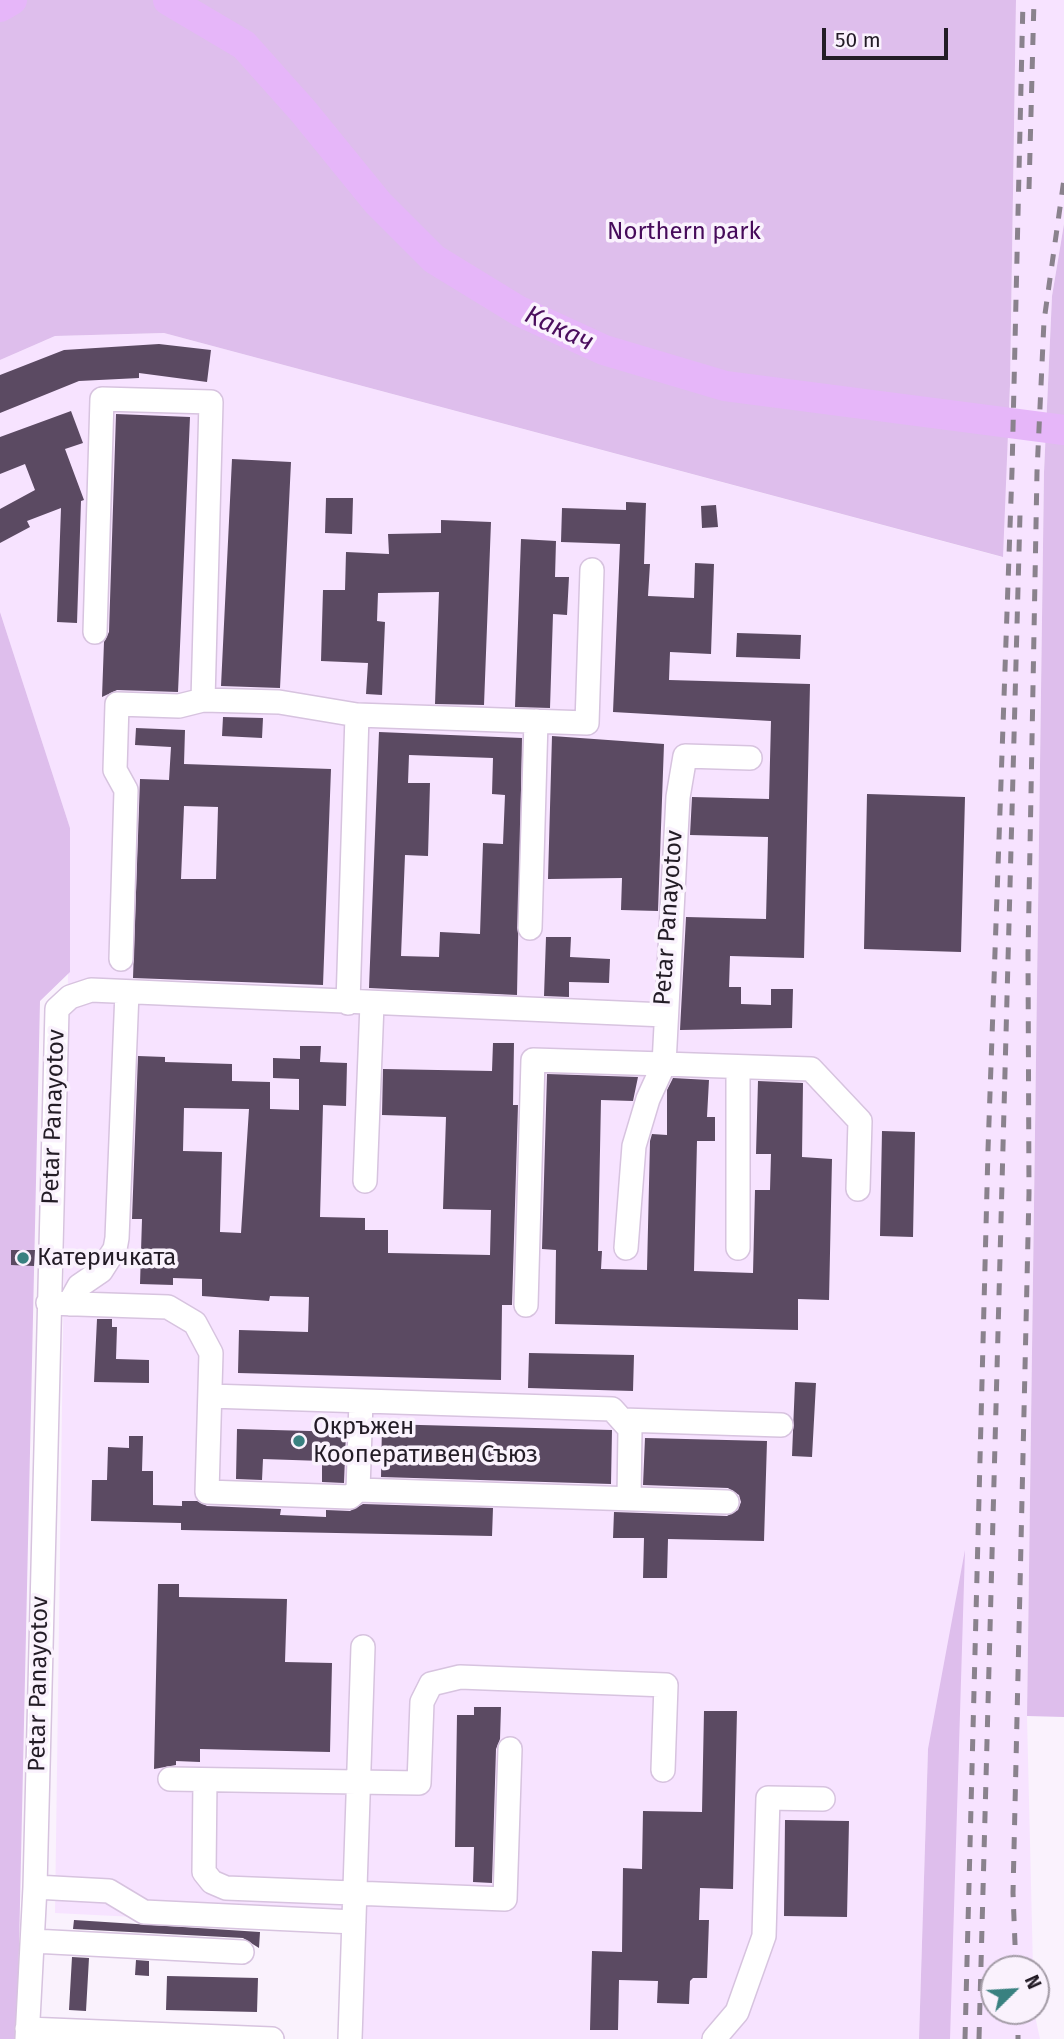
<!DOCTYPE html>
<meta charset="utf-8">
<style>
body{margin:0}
#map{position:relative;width:1064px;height:2039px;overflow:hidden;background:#faf2fd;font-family:"Fira Sans",sans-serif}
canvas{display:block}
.north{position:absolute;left:980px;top:1955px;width:70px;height:70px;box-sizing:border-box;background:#faf2fd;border:2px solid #a49ca7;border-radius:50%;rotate:66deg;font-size:19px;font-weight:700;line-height:28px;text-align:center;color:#231c26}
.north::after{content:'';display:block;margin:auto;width:24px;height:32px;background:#398180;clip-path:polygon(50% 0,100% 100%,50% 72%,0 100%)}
.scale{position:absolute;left:822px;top:28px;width:126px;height:32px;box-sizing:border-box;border:4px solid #231c26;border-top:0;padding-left:9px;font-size:21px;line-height:24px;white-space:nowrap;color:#231c26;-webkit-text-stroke:5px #faf2fd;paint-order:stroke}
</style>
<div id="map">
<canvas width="1064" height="2039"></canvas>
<div class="north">N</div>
<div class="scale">50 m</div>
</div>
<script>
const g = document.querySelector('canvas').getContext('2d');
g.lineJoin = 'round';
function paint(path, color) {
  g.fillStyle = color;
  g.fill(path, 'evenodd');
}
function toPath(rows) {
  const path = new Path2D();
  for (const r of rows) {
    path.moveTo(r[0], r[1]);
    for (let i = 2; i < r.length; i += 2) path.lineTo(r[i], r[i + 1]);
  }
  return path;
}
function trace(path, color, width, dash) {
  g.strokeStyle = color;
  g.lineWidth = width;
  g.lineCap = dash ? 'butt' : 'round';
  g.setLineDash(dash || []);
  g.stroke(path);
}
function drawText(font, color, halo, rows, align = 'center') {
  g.font = font + ' "Fira Sans",sans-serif';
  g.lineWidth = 7;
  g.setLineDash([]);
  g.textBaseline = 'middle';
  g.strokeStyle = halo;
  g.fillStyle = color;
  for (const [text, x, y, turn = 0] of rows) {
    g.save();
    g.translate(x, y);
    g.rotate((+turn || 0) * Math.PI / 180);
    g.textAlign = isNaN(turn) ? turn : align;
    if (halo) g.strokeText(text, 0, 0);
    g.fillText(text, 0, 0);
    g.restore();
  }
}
const built = toPath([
 [1016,0,1064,0,1064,224,1052,296,1044,472,1027,1716,1033,1969,994,1969,994,2011,1034,2011,1040,2039,950,2039,928,1749,919,2039,350,2039,354,1928,55,1913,70,828,0,612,0,360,55,336,164,333,1002,557,1010,385]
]);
const green = toPath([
 [0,0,1016,0,1010,385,1003,557,164,333,55,336,0,360],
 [1064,224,1064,1717,1027,1716,1044,472,1052,296],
 [0,612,70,828,70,972,40,1001,17,2039,0,2039],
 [965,1550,950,2039,919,2039,928,1749]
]);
const river = toPath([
 [168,0,244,45,303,111,378,203,434,259,519,311,604,350,725,386,1064,430],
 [0,7,12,0]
]);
const building = toPath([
 [159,344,211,350,207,382,139,373,139,378,79,381,0,413,0,375,64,350],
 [71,411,83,443,65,449,84,500,81,501,77,623,57,622,61,508,27,521,30,527,0,543,0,509,35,490,25,464,0,474,0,437],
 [116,414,190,417,178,692,117,690,102,697,104,642,109,632],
 [232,459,291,462,280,688,221,686],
 [326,498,353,498,352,534,325,533],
 [626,502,646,503,644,564,650,564,648,596,694,598,695,563,714,564,711,654,670,652,669,680,810,684,804,958,730,956,729,987,741,987,741,1004,771,1005,771,989,793,989,792,1028,680,1030,686,917,766,919,768,837,690,835,692,797,769,799,771,721,613,712,620,544,561,542,562,508,626,510],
 [716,505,718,527,702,528,701,506],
 [441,520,491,522,484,705,435,704,439,592,378,593,377,621,385,622,382,695,366,694,368,663,321,661,323,590,345,590,346,552,389,554,388,534,441,533],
 [521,539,556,541,555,577,569,577,567,615,553,614,550,708,515,707],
 [737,633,801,635,800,659,736,657],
 [223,717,263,718,262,738,222,736],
 [136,728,185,730,184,764,331,769,323,985,133,978,140,779,169,780,171,747,135,745],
 [184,806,218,807,216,879,181,879],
 [379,732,522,738,517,995,369,988],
 [409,755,493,758,492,794,505,795,503,844,483,843,480,934,440,932,439,957,401,956,405,855,428,856,430,783,408,783],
 [552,736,664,744,658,911,621,910,622,878,548,879],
 [867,794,965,797,961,952,864,949],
 [546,937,571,937,570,957,610,959,609,983,569,982,569,997,544,996],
 [493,1043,514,1043,513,1105,518,1105,512,1305,502,1305,501,1380,238,1373,239,1330,308,1332,309,1297,270,1296,269,1301,202,1296,202,1279,173,1278,173,1285,140,1284,142,1219,132,1219,138,1056,165,1057,165,1062,232,1064,232,1081,270,1082,270,1109,299,1110,299,1079,273,1078,273,1058,300,1059,300,1046,321,1046,320,1062,347,1063,346,1106,323,1105,320,1217,365,1218,365,1230,388,1230,388,1253,490,1255,491,1210,443,1209,446,1117,382,1115,383,1069,492,1071],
 [184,1108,249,1109,241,1233,220,1232,222,1152,183,1151],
 [547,1074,638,1077,633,1101,601,1100,598,1251,602,1251,601,1269,647,1270,650,1141,652,1134,667,1135,667,1090,673,1078,709,1080,707,1117,715,1117,715,1141,697,1141,694,1271,753,1273,755,1190,770,1190,771,1154,756,1154,758,1081,803,1083,802,1157,832,1159,829,1300,798,1299,798,1330,555,1324,556,1250,542,1249],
 [882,1131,915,1132,913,1237,880,1236],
 [11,1250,35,1250,34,1266,11,1265],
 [97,1319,112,1319,112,1327,117,1327,116,1359,149,1360,149,1383,94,1382],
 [529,1353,634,1355,633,1391,528,1388],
 [795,1382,816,1383,812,1457,792,1456],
 [382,1424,612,1430,611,1484,381,1477],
 [237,1429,346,1432,344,1483,322,1482,322,1461,263,1459,262,1480,236,1479],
 [129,1436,143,1436,142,1471,153,1471,153,1505,182,1506,182,1501,197,1501,207,1506,281,1509,280,1515,326,1517,326,1510,350,1511,363,1504,493,1508,492,1536,181,1530,181,1523,91,1521,92,1480,107,1480,108,1447,129,1448],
 [645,1438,767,1441,764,1541,668,1539,667,1578,643,1578,644,1538,613,1538,614,1512,727,1516,738,1510,741,1502,739,1495,728,1488,643,1485],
 [158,1584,179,1584,179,1597,287,1599,285,1662,332,1663,330,1752,200,1749,200,1762,176,1761,176,1765,154,1769],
 [474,1707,501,1707,500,1739,496,1749,492,1883,473,1882,474,1847,455,1847,457,1715,474,1715],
 [704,1711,737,1711,733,1889,700,1888,699,1920,709,1920,707,1978,693,1978,690,1981,689,2004,657,2003,658,1981,619,1980,618,2030,590,2030,592,1951,622,1952,623,1868,642,1869,643,1811,702,1812],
 [785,1820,849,1821,847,1917,784,1916],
 [74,1920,260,1932,259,1948,243,1938,73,1929],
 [72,1957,89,1958,86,2011,69,2010],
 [136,1960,149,1961,149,1976,135,1975],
 [167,1976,258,1978,257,2012,166,2010]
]);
const minor = toPath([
 [95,632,102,399,211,402,203,700,279,702,357,715],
 [750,758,685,756,678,797,664,1064,811,1069,860,1121,858,1189],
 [530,928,536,721],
 [121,959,126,790,115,770,117,704,179,706,203,700],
 [348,1003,357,715,587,723,592,570],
 [738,1067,738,1248],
 [365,1181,372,1004],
 [48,1303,168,1307,195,1323,211,1353,207,1492,350,1497,358,1490,727,1502],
 [69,1304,79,1286,101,1271,115,1249,117,1238,127,992],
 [526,1305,533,1060,664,1064,648,1099,634,1146,626,1248],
 [210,1396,612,1409,630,1429,629,1498],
 [622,1420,781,1425],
 [358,1490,361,1401],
 [170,1779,419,1783,422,1702,431,1684,460,1677,666,1685,663,1770],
 [205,1780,204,1872,212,1882,226,1888,505,1899,510,1749],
 [35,1887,109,1891,144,1912,354,1922],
 [33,1941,242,1952],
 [27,2029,272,2039],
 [27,2039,35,1887,57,1009,70,997,91,990,665,1015],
 [350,2039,363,1647],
 [714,2039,737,2012,764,1936,768,1798,823,1799]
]);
const rail = toPath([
 [1029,189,1034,0],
 [1016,1969,1013,1893,1029,1193,1028,954,1037,472,1044,321,1064,179],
 [1018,2011,1018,2039],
 [965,2039,988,1150,1012,471,1023,0],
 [979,2039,1020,514]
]);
const markers = [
 [23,1258,7,"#398180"],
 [299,1441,7,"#398180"]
];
const parkNames = [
 ["Northern park",684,232]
];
const streetNames = [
 ["Petar Panayotov",669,918,-86],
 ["Petar Panayotov",54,1117,-88],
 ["Petar Panayotov",39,1684,-89]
];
const poiNames = [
 ["Катеричката",37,1258],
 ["Окръжен",313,1427],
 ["Кооперативен Съюз",313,1455]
];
const waterNames = [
 ["Какач",559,329,25]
];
paint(built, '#f7e3ff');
paint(green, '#debeec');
trace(river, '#e6b6f9', 30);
paint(building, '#5b4a62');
trace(minor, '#d7c3df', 26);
trace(minor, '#fff', 23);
trace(rail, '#8a828d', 5, [12, 12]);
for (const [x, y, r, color] of markers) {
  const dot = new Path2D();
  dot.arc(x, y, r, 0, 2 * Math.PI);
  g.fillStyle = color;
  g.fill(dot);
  trace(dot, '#faf2fd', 2.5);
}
drawText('24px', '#460a5a', '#faf2fd', parkNames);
drawText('24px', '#231c26', '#faf2fd', streetNames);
drawText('24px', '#231c26', '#faf2fd', poiNames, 'left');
drawText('italic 26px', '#4a0e5d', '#faf2fd', waterNames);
</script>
